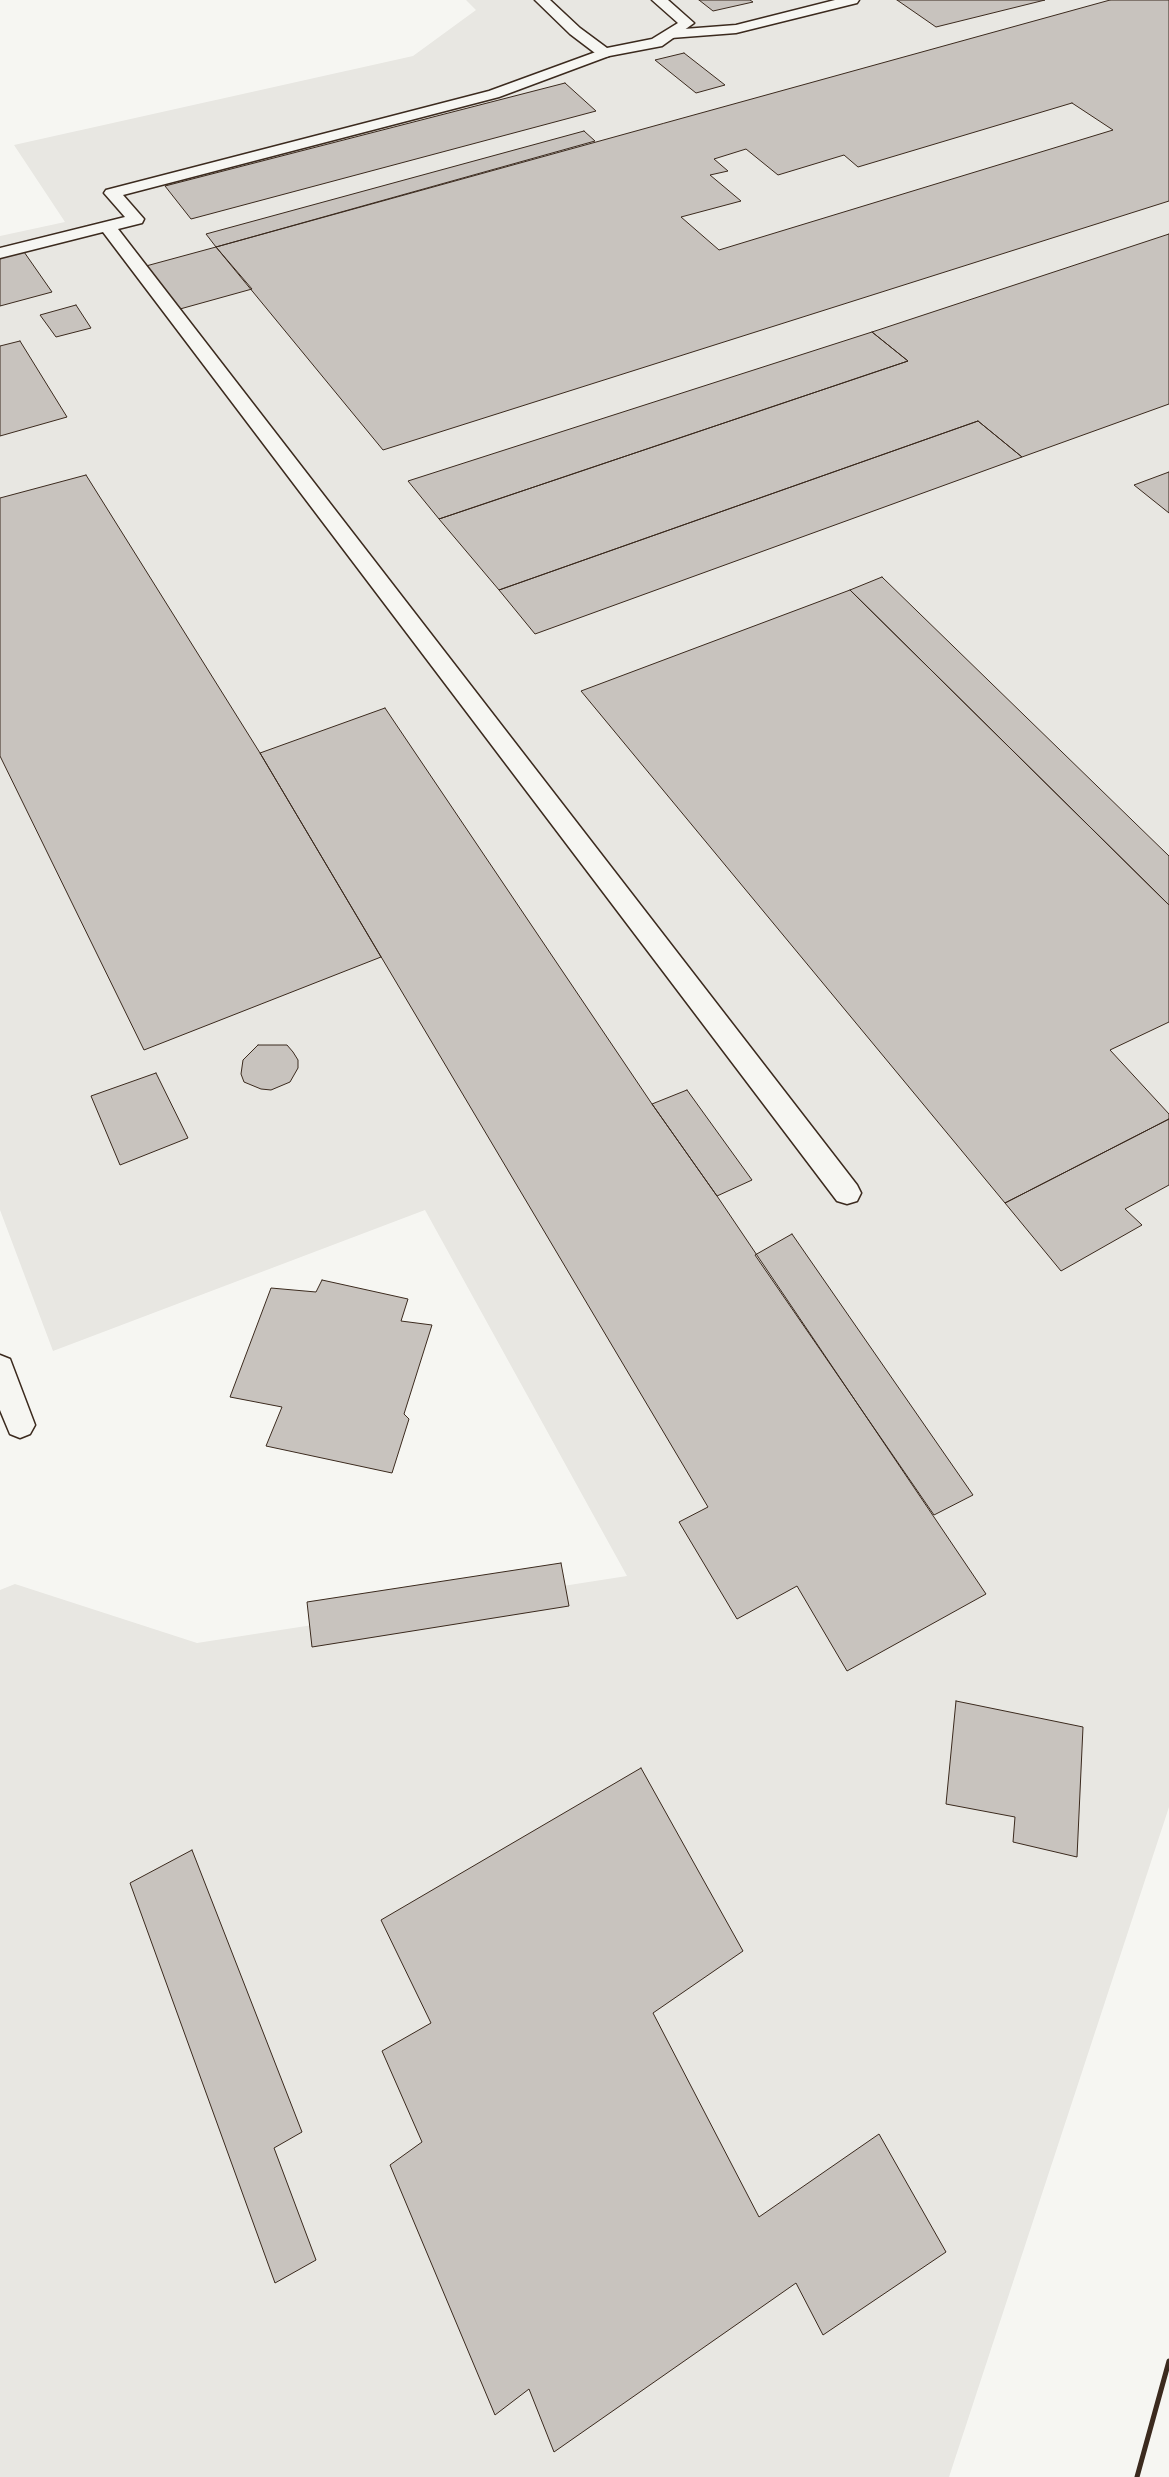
<!DOCTYPE html>
<style>
body{margin:0}
canvas{display:block;background:#f6f6f2}
</style>
<canvas width="1169" height="2477"></canvas>
<script>
const g = document.querySelector('canvas').getContext('2d');
g.lineJoin = 'round';
function paint(path, color) {
  g.fillStyle = color;
  g.fill(path, 'evenodd');
}
function toPath(rows) {
  const path = new Path2D();
  for (const r of rows) {
    path.moveTo(r[0], r[1]);
    for (let i = 2; i < r.length; i += 2) path.lineTo(r[i], r[i + 1]);
  }
  return path;
}
function trace(path, color, width, dash) {
  g.strokeStyle = color;
  g.lineWidth = width;
  g.lineCap = dash ? 'butt' : 'round';
  g.setLineDash(dash || []);
  g.stroke(path);
}
const built = toPath([
 [466,0,1169,0,1169,1807,949,2477,0,2477,0,1590,15,1584,197,1643,627,1576,425,1210,53,1351,0,1210,0,236,65,222,14,145,413,56,476,10]
]);
const building = toPath([
 [699,0,750,0,753,2,713,11,699,0],
 [897,0,1045,0,936,27,897,0],
 [1110,0,1169,0,1169,201,383,450,216,247,1110,0],
 [1072,103,1113,130,719,250,681,217,741,201,710,175,728,171,714,159,746,149,778,175,844,155,858,167,1072,103],
 [684,53,725,85,696,93,655,60,684,53],
 [565,83,596,111,191,219,165,186,565,83],
 [584,131,595,141,216,247,206,234,584,131],
 [1169,234,1169,404,1022,457,978,421,499,590,439,519,908,361,872,332,1169,234],
 [216,247,252,289,180,309,146,266,216,247],
 [22,249,52,292,0,306,0,255,22,249],
 [76,305,91,328,56,337,40,315,76,305],
 [872,332,908,361,439,519,408,481,872,332],
 [20,341,67,417,0,436,0,346,20,341],
 [978,421,1022,457,535,634,499,590,978,421],
 [1169,472,1169,513,1134,485,1169,472],
 [86,475,260,753,381,957,144,1050,0,756,0,498,86,475],
 [882,577,1169,856,1169,905,850,590,882,577],
 [850,590,1169,905,1169,1022,1110,1050,1169,1114,1169,1119,1005,1203,581,691,850,590],
 [385,708,652,1104,717,1196,986,1594,847,1671,797,1586,737,1619,679,1522,708,1507,260,753,385,708],
 [258,1045,287,1045,293,1052,298,1060,298,1068,290,1082,271,1090,261,1089,244,1082,241,1074,243,1060,258,1045],
 [156,1073,188,1138,120,1165,91,1096,156,1073],
 [687,1090,752,1180,717,1196,652,1104,687,1090],
 [1169,1119,1169,1185,1125,1209,1142,1225,1061,1271,1005,1203,1169,1119],
 [792,1234,973,1495,934,1515,755,1255,792,1234],
 [322,1280,408,1299,401,1321,432,1325,404,1414,409,1419,392,1473,266,1446,282,1407,230,1397,271,1288,316,1292,322,1280],
 [561,1563,569,1606,312,1647,307,1602,561,1563],
 [956,1701,1083,1727,1077,1857,1013,1842,1015,1817,946,1804,956,1701],
 [641,1768,743,1951,653,2013,759,2217,879,2134,946,2252,823,2335,796,2283,554,2452,529,2389,495,2415,390,2165,422,2142,382,2051,431,2023,381,1920,641,1768],
 [192,1850,302,2132,274,2148,316,2260,275,2283,130,1883,192,1850]
]);
const lane = toPath([
 [835,0,859,0,857,3,736,33,671,38,664,34,671,30,736,25,835,0],
 [604,49,609,50,611,53,609,56,499,97,123,195,144,219,142,223,118,229,857,1185,861,1193,857,1201,847,1204,837,1201,103,232,0,258,0,248,125,217,104,193,106,190,489,91,604,49]
]);
const street = toPath([
 [535,0,550,0,580,28,607,48,652,39,678,23,652,0,668,0,694,23,662,46,604,57,599,56,570,34,535,0],
 [0,1355,10,1359,35,1425,30,1434,20,1438,10,1434,0,1410,0,1355]
]);
const rail = toPath([
 [1137,2477,1169,2361]
]);
paint(built, '#e8e7e2');
paint(building, '#c8c3be');
trace(building, '#3b2a1e', 1);
trace(lane, '#3b2a1e', 3);
trace(street, '#3b2a1e', 3);
paint(lane, '#f6f6f2');
paint(street, '#f6f6f2');
trace(rail, '#3b2a1e', 5);
</script>
